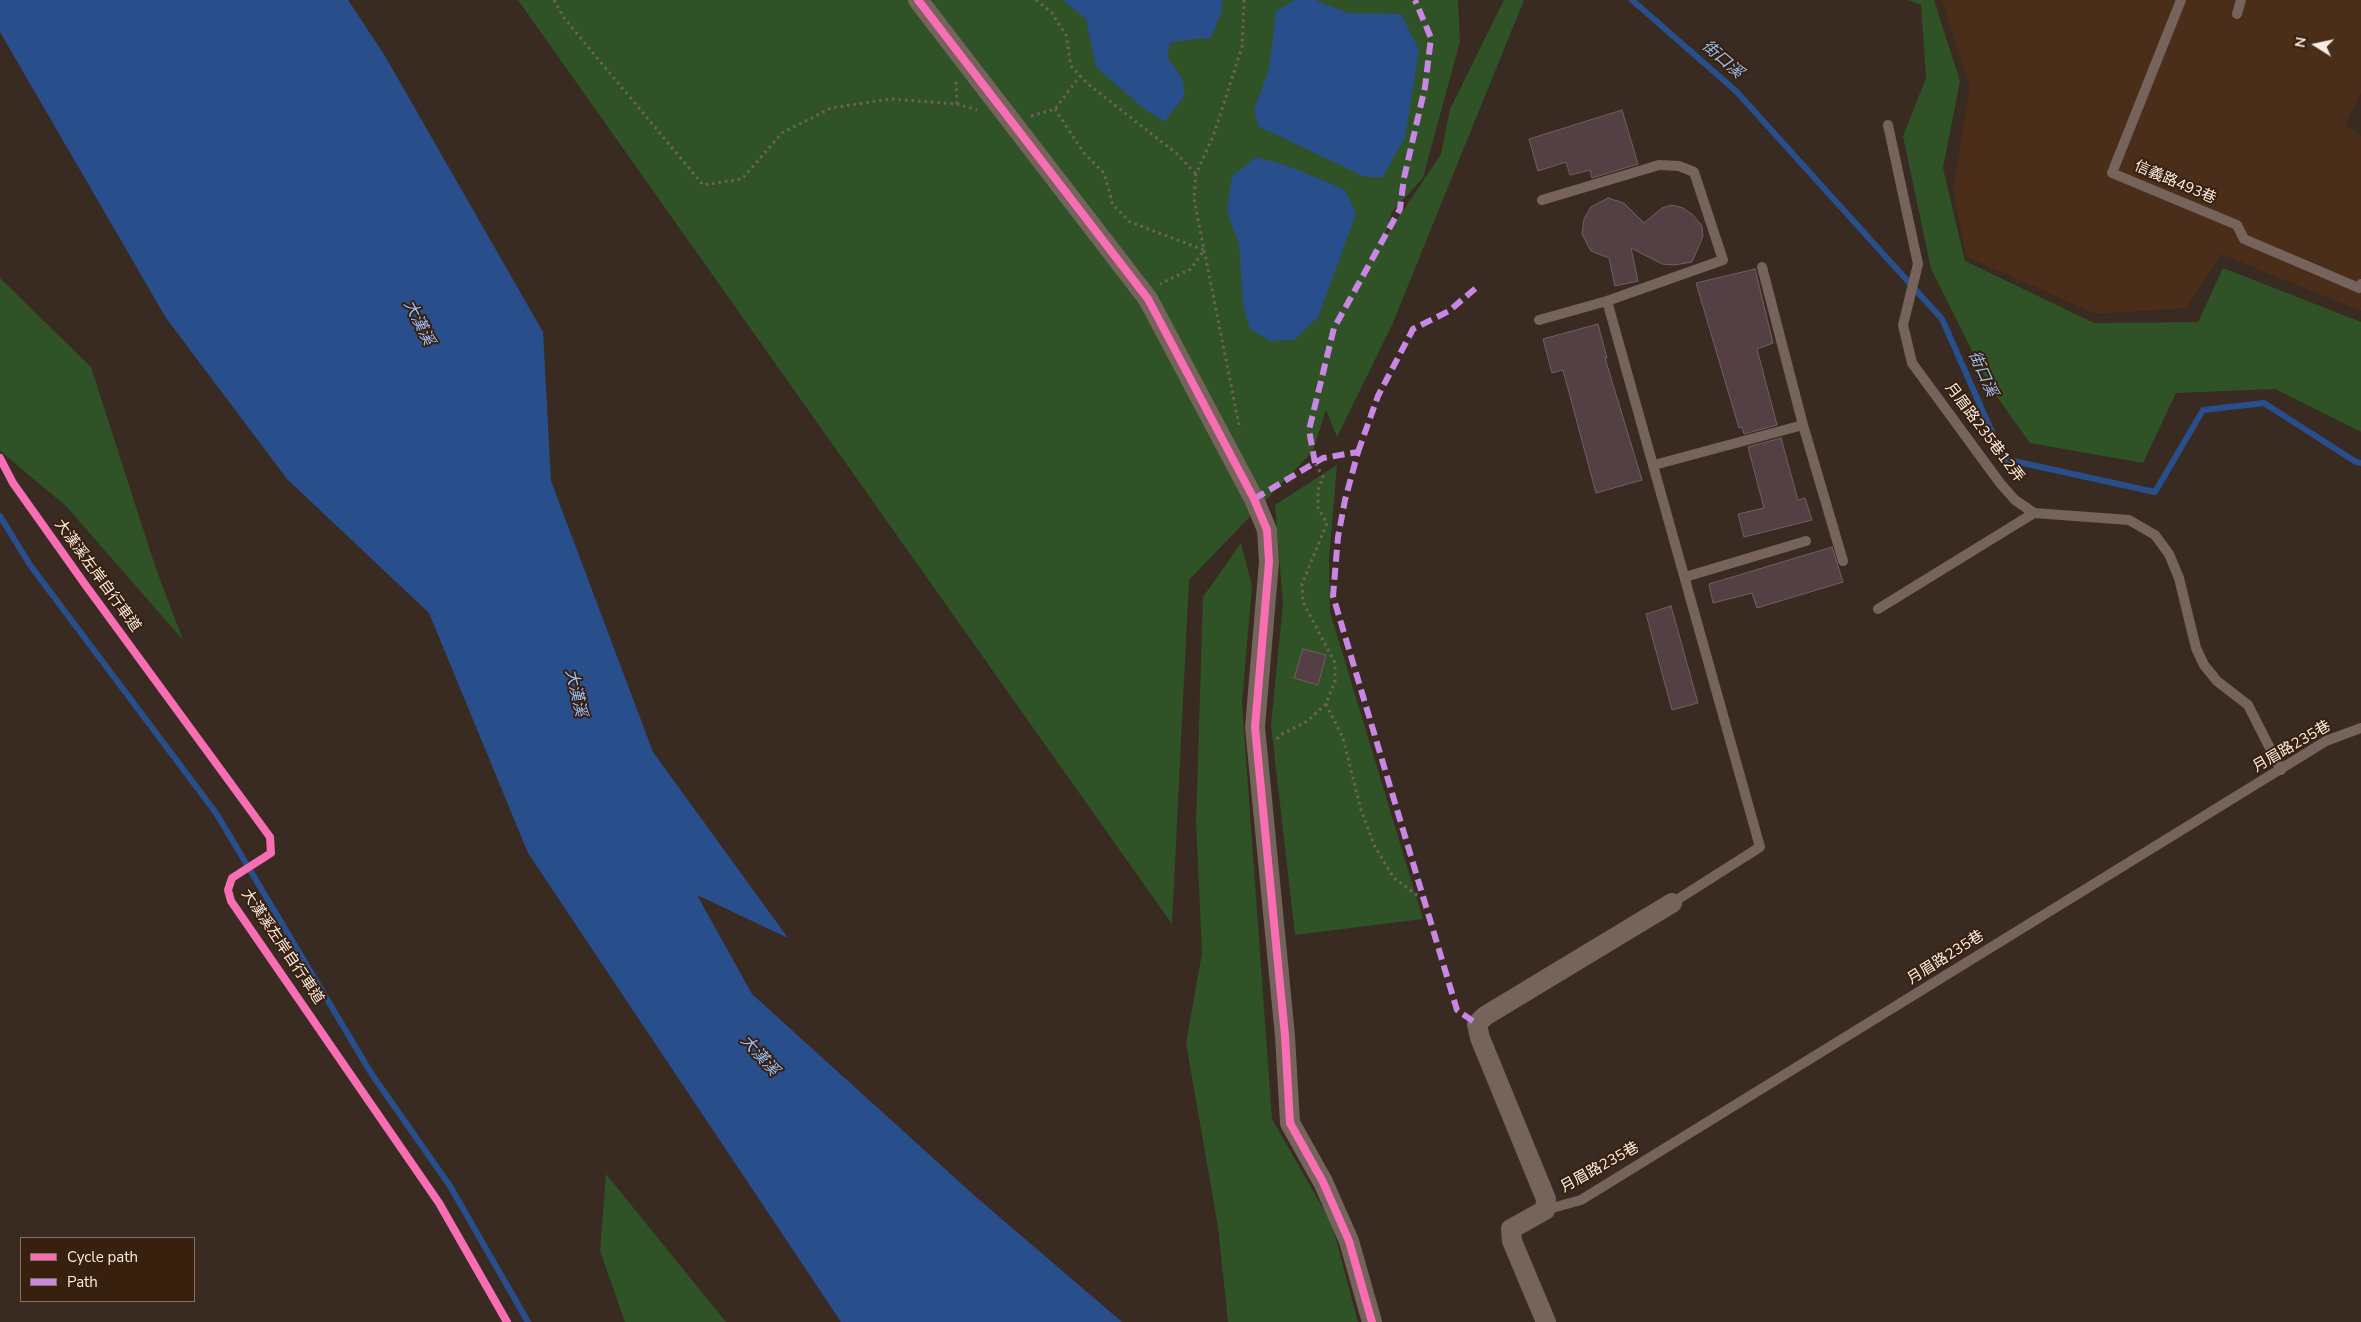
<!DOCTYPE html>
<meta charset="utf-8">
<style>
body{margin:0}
#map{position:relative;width:2361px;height:1322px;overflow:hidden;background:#392b22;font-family:"Nunito Sans",sans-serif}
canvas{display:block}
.legend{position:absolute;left:20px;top:1237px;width:175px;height:65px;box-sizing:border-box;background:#38200f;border:1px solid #867163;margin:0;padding:6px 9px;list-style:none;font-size:15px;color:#fbebe0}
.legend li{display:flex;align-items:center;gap:10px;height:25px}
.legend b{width:25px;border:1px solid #867163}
.north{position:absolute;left:2291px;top:20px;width:50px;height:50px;-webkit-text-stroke:4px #38200f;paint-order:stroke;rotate:280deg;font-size:14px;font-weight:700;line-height:20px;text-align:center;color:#fbebe0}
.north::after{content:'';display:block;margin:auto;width:18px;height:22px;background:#fbebe0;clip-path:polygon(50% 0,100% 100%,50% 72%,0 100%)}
</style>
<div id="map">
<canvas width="2361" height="1322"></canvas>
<ul class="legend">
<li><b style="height:6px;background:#f96db3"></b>Cycle path</li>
<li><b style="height:6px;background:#c787e3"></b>Path</li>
</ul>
<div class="north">N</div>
</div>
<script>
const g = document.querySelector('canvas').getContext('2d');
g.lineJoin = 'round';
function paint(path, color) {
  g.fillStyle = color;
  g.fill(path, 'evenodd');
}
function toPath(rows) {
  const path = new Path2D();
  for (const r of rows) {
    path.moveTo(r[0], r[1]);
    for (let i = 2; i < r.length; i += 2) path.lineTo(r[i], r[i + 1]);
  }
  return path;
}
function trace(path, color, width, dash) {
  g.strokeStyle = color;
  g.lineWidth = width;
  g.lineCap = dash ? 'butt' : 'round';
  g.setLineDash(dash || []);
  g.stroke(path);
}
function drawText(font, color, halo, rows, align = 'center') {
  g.font = font + ' "Nunito Sans","Noto Sans TC",sans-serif';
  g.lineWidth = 4;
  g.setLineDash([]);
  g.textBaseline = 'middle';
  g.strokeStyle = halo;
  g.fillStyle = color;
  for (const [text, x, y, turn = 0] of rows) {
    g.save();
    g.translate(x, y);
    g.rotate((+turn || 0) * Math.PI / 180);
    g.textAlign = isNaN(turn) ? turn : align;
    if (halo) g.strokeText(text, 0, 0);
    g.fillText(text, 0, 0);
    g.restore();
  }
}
const built = toPath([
 [1942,0,2361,0,2361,93,2345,125,2361,136,2361,311,2221,254,2186,308,2096,314,1966,256,1953,189,1970,88]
]);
const green = toPath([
 [518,0,1458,0,1460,41,1423,178,1392,212,1384,239,1441,154,1450,109,1504,0,1524,0,1392,325,1337,437,1326,410,1313,451,1189,580,1172,924],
 [1907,0,1934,0,1960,81,1943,168,1965,261,2094,323,2198,322,2223,268,2361,322,2361,432,2275,389,2176,393,2143,463,2030,443,1990,387,1931,269,1903,136,1926,78,1921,5],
 [0,278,91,367,155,566,183,640,66,506,0,451],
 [1337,465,1329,560,1330,612,1423,919,1295,935,1271,725,1283,604,1275,505],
 [1241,543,1252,586,1242,702,1272,1119,1332,1224,1358,1322,1228,1322,1218,1227,1186,1043,1202,953,1196,823,1203,597],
 [606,1174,726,1322,625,1322,600,1251]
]);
const water = toPath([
 [0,0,348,0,385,56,543,332,551,481,653,752,788,938,697,895,752,994,976,1197,1122,1322,841,1322,528,853,429,613,287,479,166,318,0,32],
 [1063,0,1222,0,1222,10,1211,38,1192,39,1170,43,1167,57,1181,76,1185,95,1164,122,1141,106,1096,67,1086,19],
 [1295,0,1315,0,1348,13,1401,14,1419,50,1405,137,1382,178,1363,176,1258,126,1254,110,1269,69,1276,11],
 [1257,157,1291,167,1345,190,1356,214,1318,317,1294,340,1270,341,1250,329,1243,304,1239,244,1227,211,1232,176]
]);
const stream = toPath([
 [1632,0,1736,91,1942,319,2004,459,2155,492,2203,410,2264,403,2356,462,2361,463],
 [0,516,30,565,216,813,371,1073,450,1186,528,1322]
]);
const building = toPath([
 [1622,110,1638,164,1592,178,1590,170,1570,175,1566,162,1538,171,1529,139,1622,110],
 [1608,198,1624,203,1644,223,1662,208,1672,205,1683,208,1693,215,1702,226,1703,236,1692,262,1674,265,1662,264,1631,248,1638,281,1615,286,1609,258,1591,251,1582,234,1584,219,1591,207,1608,198],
 [1755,269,1773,343,1757,349,1777,425,1744,434,1742,427,1739,428,1696,283,1755,269],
 [1598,324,1607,358,1605,358,1642,480,1596,493,1563,370,1552,373,1543,339,1598,324],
 [1781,438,1798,500,1805,498,1812,520,1744,537,1738,514,1764,508,1748,447,1781,438],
 [1832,547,1843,582,1757,608,1752,593,1713,603,1709,584,1832,547],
 [1671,606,1698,703,1672,710,1646,614,1671,606],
 [1303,649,1326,655,1318,685,1294,678,1303,649]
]);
const path = toPath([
 [554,0,564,18,703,185,742,179,782,133,831,108,890,99,957,104,977,110],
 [1036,0,1052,13,1066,35,1071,66,1088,84,1177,154,1196,174],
 [956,82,957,104],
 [1055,109,1083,152,1104,173,1113,205,1130,222,1204,250,1191,269,1160,284],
 [1031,116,1055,109,1080,76],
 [1239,425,1194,199,1196,174,1214,134,1242,47,1244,0],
 [1326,704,1343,738,1361,810,1375,847,1394,878,1425,901],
 [1277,739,1280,735,1306,722,1326,704,1335,681,1335,663,1303,602,1302,584,1327,523,1318,508,1318,490,1323,477,1315,463]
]);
const service = toPath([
 [2181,0,2112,173,2237,225,2244,239,2359,288,2361,284],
 [2237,14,2241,0],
 [1888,125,1918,264,1903,325,1912,363,2000,483,2015,500,2034,513,2129,520,2155,535,2169,554,2179,578,2196,648,2204,665,2217,681,2248,705,2281,770],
 [1542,200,1659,165,1679,166,1694,172,1723,260,1607,301],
 [1539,320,1607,301,1760,847,1672,903],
 [1803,425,1843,561],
 [1654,465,1803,425,1762,267],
 [1685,577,1806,541],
 [1878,609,2034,513],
 [1545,1210,1581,1200,2326,741,2361,728]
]);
const minor = toPath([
 [918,0,1148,299,1254,499,1267,530,1269,562,1255,727,1285,1036,1290,1123,1323,1182,1349,1241,1372,1322],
 [1546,1322,1512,1241,1511,1229,1545,1210,1546,1199,1480,1038,1477,1024,1485,1016,1672,903]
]);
const quiet = toPath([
 [1358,452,1378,396,1413,329,1449,311,1477,287],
 [1315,463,1309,430,1334,328,1400,209,1404,178,1425,87,1431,38,1415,0],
 [1254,499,1323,458,1358,452,1345,500,1338,537,1333,596,1457,1010,1477,1024]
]);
const cycleway = toPath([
 [918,0,1148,299,1254,499,1267,530,1269,562,1255,727,1285,1036,1290,1123,1323,1182,1349,1241,1372,1322],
 [0,458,13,483,84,583,270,837,271,853,232,878,228,890,231,901,439,1203,507,1322]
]);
const streetNames = [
 ["信義路493巷",2175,183,23],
 ["月眉路235巷12弄",1984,433,53],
 ["大漢溪左岸自行車道",97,576,54],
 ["月眉路235巷",2292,747,-30],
 ["大漢溪左岸自行車道",282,947,56],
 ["月眉路235巷",1946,958,-32],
 ["月眉路235巷",1600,1168,-29]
];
const waterNames = [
 ["街口溪",1722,60,41],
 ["大漢溪",418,323,63],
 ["街口溪",1982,374,66],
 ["大漢溪",575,693,77],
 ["大漢溪",759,1056,48]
];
paint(built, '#4a2e19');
paint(green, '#2f5226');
paint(water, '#284f8c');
trace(stream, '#284f8c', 6);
paint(building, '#543f44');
trace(building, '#6e6261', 1);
trace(path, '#706159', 3, [2.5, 4]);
trace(service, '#76635c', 10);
trace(minor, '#76635c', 20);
trace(quiet, '#c787e3', 6, [12, 6]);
trace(cycleway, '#f96db3', 8);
drawText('15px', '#fbebe0', '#38200f', streetNames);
drawText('italic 16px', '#9ac0f9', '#38200f', waterNames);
</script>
